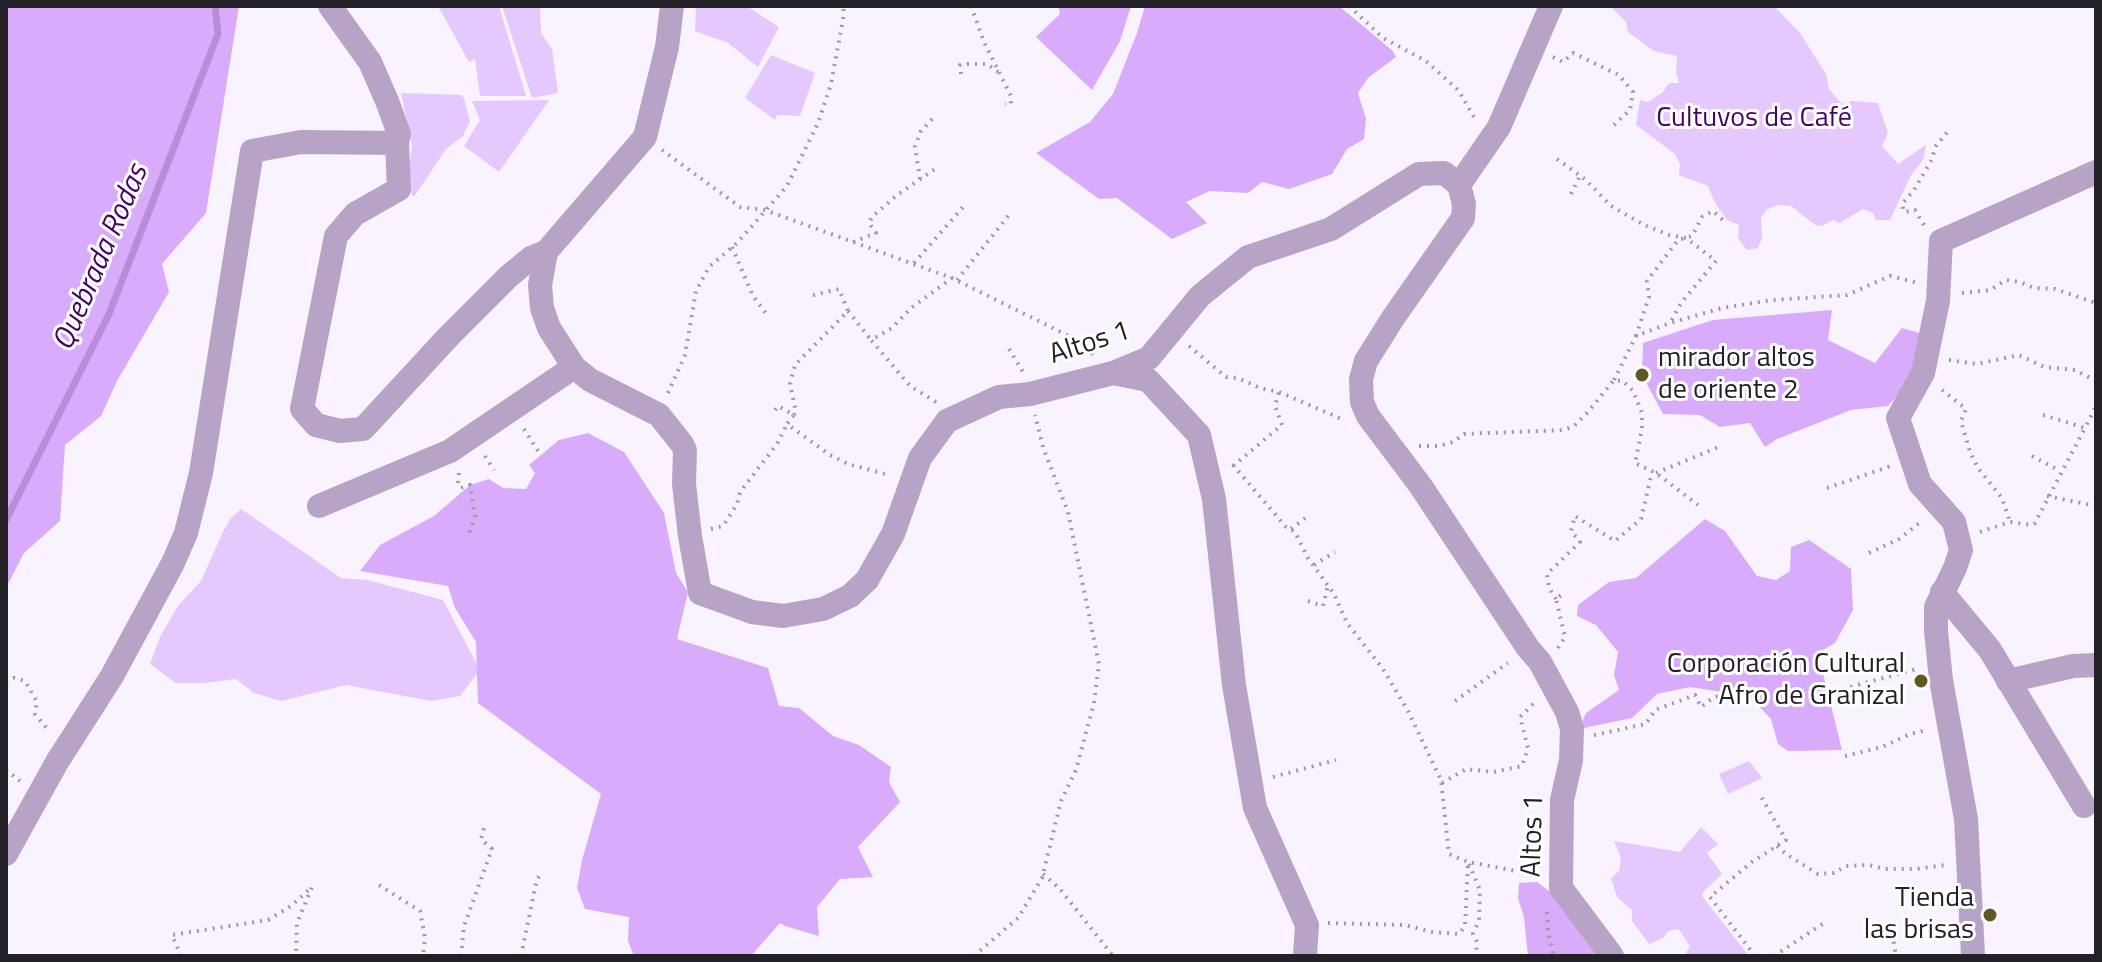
<!DOCTYPE html>
<meta charset="utf-8">
<style>
body{margin:0}
#map{position:relative;width:2102px;height:962px;overflow:hidden;background:#f9f2ff;font-family:"Titillium Web",sans-serif}
canvas{display:block}
.frame{position:absolute;inset:0;border:8px solid #242027;pointer-events:none}
</style>
<div id="map">
<canvas width="2102" height="962"></canvas>
<div class="frame"></div>
</div>
<script>
const g = document.querySelector('canvas').getContext('2d');
g.lineJoin = 'round';
function paint(path, color) {
  g.fillStyle = color;
  g.fill(path, 'evenodd');
}
function toPath(rows) {
  const path = new Path2D();
  for (const r of rows) {
    path.moveTo(r[0], r[1]);
    for (let i = 2; i < r.length; i += 2) path.lineTo(r[i], r[i + 1]);
  }
  return path;
}
function trace(path, color, width, dash) {
  g.strokeStyle = color;
  g.lineWidth = width;
  g.lineCap = dash ? 'butt' : 'round';
  g.setLineDash(dash || []);
  g.stroke(path);
}
function drawText(font, color, halo, rows, align = 'center') {
  g.font = font + ' "Titillium Web",sans-serif';
  g.lineWidth = 6;
  g.setLineDash([]);
  g.textBaseline = 'middle';
  g.strokeStyle = halo;
  g.fillStyle = color;
  for (const [text, x, y, turn = 0] of rows) {
    g.save();
    g.translate(x, y);
    g.rotate((+turn || 0) * Math.PI / 180);
    g.textAlign = isNaN(turn) ? turn : align;
    if (halo) g.strokeText(text, 0, 0);
    g.fillText(text, 0, 0);
    g.restore();
  }
}
const green = toPath([
 [438,6,499,6,526,96,480,96,475,59,469,62],
 [502,6,540,6,541,33,552,49,558,93,532,98],
 [696,6,746,6,779,27,758,67,728,43,695,31],
 [1610,6,1774,6,1800,33,1826,74,1829,89,1842,104,1852,101,1878,103,1888,133,1882,146,1898,164,1926,145,1923,160,1911,175,1890,220,1876,220,1873,213,1863,209,1840,223,1833,220,1822,226,1815,225,1791,206,1778,205,1766,210,1761,218,1762,239,1758,248,1747,250,1738,238,1739,225,1727,220,1715,203,1708,186,1679,175,1680,164,1675,154,1636,125,1640,100,1648,102,1663,92,1669,83,1679,83,1676,72,1677,56,1654,51,1628,32,1626,22],
 [771,55,815,73,800,116,777,115,775,120,745,98],
 [401,93,461,95,464,98,470,121,463,136,446,149,414,197,406,187,412,146],
 [549,100,499,172,464,146,480,120,472,101],
 [241,509,341,578,367,580,443,600,480,670,460,696,431,701,346,685,281,701,254,693,236,679,205,683,176,683,150,664,160,637,178,606,201,581,223,532,231,518],
 [1749,761,1762,778,1728,794,1719,774],
 [1701,827,1718,844,1707,853,1722,874,1704,891,1702,896,1749,956,1688,956,1686,952,1690,947,1679,929,1668,931,1663,938,1649,944,1632,921,1632,910,1617,897,1611,878,1619,871,1621,858,1614,841,1680,852]
]);
const forest = toPath([
 [6,6,239,6,206,213,162,264,169,292,117,381,101,416,65,445,60,521,24,553,6,588],
 [1058,6,1131,6,1120,41,1092,90,1036,37,1060,14],
 [1145,6,1339,6,1393,51,1396,57,1368,78,1358,93,1366,119,1364,139,1347,149,1332,174,1289,189,1262,182,1248,193,1210,191,1186,202,1207,223,1172,239,1117,198,1099,199,1036,153,1090,122,1113,94,1137,33],
 [1832,310,1828,340,1875,363,1902,328,1920,333,1915,364,1905,387,1888,406,1851,410,1777,439,1765,447,1750,423,1720,427,1700,415,1663,414,1642,375,1643,343,1713,320],
 [588,433,624,452,664,513,676,573,688,592,677,639,768,668,779,706,799,708,833,736,859,745,891,767,889,782,900,802,858,847,873,877,840,879,817,907,819,936,785,926,780,923,751,956,634,956,628,941,629,917,585,909,577,888,582,860,601,794,478,703,476,642,455,608,448,586,360,571,380,545,434,516,470,485,489,479,503,488,526,489,535,473,529,465,559,440],
 [1705,519,1725,531,1757,576,1776,580,1790,571,1791,547,1809,540,1851,569,1853,610,1835,643,1818,653,1842,750,1788,751,1778,744,1771,719,1749,696,1690,687,1657,694,1632,718,1579,729,1586,713,1619,690,1614,675,1618,652,1596,625,1577,616,1578,605,1609,582,1636,578],
 [1537,882,1557,897,1604,956,1528,956,1524,917,1518,898,1519,883]
]);
const stream = toPath([
 [6,520,109,314,218,34,215,6]
]);
const path = toPath([
 [971,6,984,42,1011,96,1011,104,1005,104],
 [1349,6,1383,38,1426,61,1459,91,1475,119],
 [1553,57,1563,62,1573,53,1619,75,1633,92,1630,110,1614,125],
 [961,74,960,65,967,64,987,64,998,72],
 [662,150,740,207,765,210,952,278,1079,341,1094,355],
 [1557,159,1586,180,1611,206,1644,225,1669,235,1686,238,1716,261,1681,303,1670,323],
 [920,179,915,146,921,131,935,116],
 [1571,194,1580,176],
 [1924,225,1915,210,1904,212,1902,204,1914,190,1931,161,1936,146,1949,130],
 [853,242,876,233,869,223,872,217,897,195,935,169],
 [732,247,753,296,769,317],
 [914,263,964,206],
 [957,280,1009,215],
 [1962,293,1990,290,2006,280,2020,282,2034,288,2055,289,2096,303],
 [848,311,871,340],
 [1636,336,1649,297,1647,281,1678,240,1692,236,1702,217,1713,211,1725,222],
 [1189,346,1226,377,1238,378,1260,388,1279,392,1344,420],
 [1009,349,1023,372],
 [1949,360,1977,364,2019,355,2044,367,2075,370,2096,381],
 [1614,380,1636,336,1670,323,1722,308,1773,300,1847,295,1890,276,1915,282],
 [1942,390,1966,409,1961,421,1970,452,1978,468,2002,498,2010,522],
 [668,393,685,355,696,291,709,267,737,243,787,186,818,123,831,84,844,14,843,6],
 [936,402,910,386,871,340,892,328,911,308,952,278],
 [775,410,778,406,794,415,787,424,830,455,848,464,889,475],
 [794,415,796,412,790,384,795,365,848,311,839,289,810,296],
 [2043,415,2085,428,2096,406],
 [524,429,540,454],
 [1419,446,1439,446,1453,442,1464,434,1564,430,1574,426,1587,413,1614,380,1623,381,1633,391,1642,413,1642,429,1635,463,1656,473,1698,505],
 [485,456,494,470],
 [2032,456,2060,471],
 [1233,465,1286,527,1295,532,1308,558,1334,594,1347,623,1383,669,1408,711,1441,780,1449,854,1468,862,1538,875],
 [1233,466,1282,425,1275,406,1279,392],
 [459,473,458,483,461,488,470,485,475,516,468,537],
 [1656,473,1721,446],
 [1827,488,1891,466],
 [2047,496,2096,506],
 [711,529,723,526,737,504,740,492,777,444,787,424],
 [1291,529,1308,516],
 [1980,532,2010,522,2032,525,2035,523,2085,428],
 [1869,553,1899,539,1923,520],
 [1314,565,1335,552],
 [1556,599,1549,588,1547,574,1580,542,1571,531,1575,516,1615,541,1641,519,1652,472],
 [1308,601,1323,606,1328,585],
 [1558,648,1565,637,1556,599,1564,593],
 [6,682,14,678,25,681,37,702,35,714,49,731],
 [1835,691,1917,669],
 [1455,701,1508,663],
 [1594,735,1646,724,1655,710,1695,695,1701,707,1714,697,1739,693,1762,696],
 [1845,756,1882,747,1910,734,1927,730],
 [6,770,20,781],
 [1273,777,1336,760],
 [1442,783,1466,769,1494,772,1522,766,1528,748,1520,717,1535,702],
 [1777,846,1786,854,1818,874,1834,873,1846,866,1869,865,1885,869,1915,869,1946,865],
 [1469,864,1480,890,1479,920,1473,934,1477,942,1476,956],
 [1043,874,1060,889,1113,956],
 [379,885,420,911,425,938,423,956],
 [1547,912,1548,932,1554,956],
 [1328,923,1405,925,1432,932,1459,934,1465,926,1468,862],
 [1891,926,1896,956],
 [181,956,172,935,268,920,291,906,312,887,297,923,296,956],
 [461,956,464,926,492,849,481,839,484,828],
 [521,956,537,879,541,874],
 [974,956,1018,918,1042,878,1061,801,1076,770,1094,703,1099,664,1068,512,1043,447,1035,415],
 [1755,956,1710,897,1752,862,1786,840,1759,793],
 [1774,956,1827,921]
]);
const minor = toPath([
 [330,6,370,62,387,101,399,134,397,143,399,189,355,214,336,236,302,409,316,425,340,431,363,429,449,336,509,276,531,258,546,252],
 [672,6,667,47,645,137,546,252,540,285,542,308,549,328,574,367,590,380,659,415,682,444,685,450,684,484,690,536,700,593,752,612,783,616,823,609,850,596,867,580,893,534,920,458,947,421,999,397,1030,394,1113,373,1149,358,1200,296,1248,257,1331,229,1419,174,1444,173,1459,185,1464,204,1463,218,1393,318,1366,361,1361,379,1362,402,1368,416,1420,485,1528,648,1540,662,1567,712,1572,729,1571,760,1562,800,1561,888,1612,956],
 [1459,185,1499,127,1551,6],
 [1113,373,1148,380,1199,435,1214,499,1234,685,1255,808,1307,925,1305,956],
 [319,506,450,451,574,367],
 [1942,592,1990,650,2084,806],
 [2008,681,2073,666,2096,665],
 [6,854,57,762,112,676,173,563,186,533,201,473,252,151,301,142,397,143],
 [1973,956,1966,819,1941,680,1936,631,1936,607,1955,568,1961,550,1954,522,1920,484,1898,418,1923,373,1938,301,1941,241,2096,172]
]);
const markers = [
 [1642,375,8,"#605723"],
 [1921,681,8,"#605723"],
 [1990,915,8,"#605723"]
];
const parkNames = [
 ["Cultuvos de Café",1754,119]
];
const streetNames = [
 ["Altos 1",1090,344,-18],
 ["Altos 1",1534,836,-88]
];
const poiNames = [
 ["mirador altos",1658,359,"left"],
 ["de oriente 2",1658,391,"left"],
 ["Corporación Cultural",1905,665],
 ["Afro de Granizal",1905,697],
 ["Tienda",1974,899],
 ["las brisas",1974,931]
];
const waterNames = [
 ["Quebrada Rodas",102,258,-67]
];
paint(green, '#e5c8fd');
paint(forest, '#d8acfb');
trace(stream, '#b78cd9', 7);
trace(path, '#9e99a3', 4, [2, 6]);
trace(minor, '#b6a3c6', 24);
for (const [x, y, r, color] of markers) {
  const dot = new Path2D();
  dot.arc(x, y, r, 0, 2 * Math.PI);
  g.fillStyle = color;
  g.fill(dot);
  trace(dot, '#fff', 3);
}
drawText('28px', '#450565', '#fff', parkNames);
drawText('28px', '#242027', '#fff', streetNames);
drawText('28px', '#242027', '#fff', poiNames, 'right');
drawText('italic 30px', '#440464', '#fff', waterNames);
</script>
